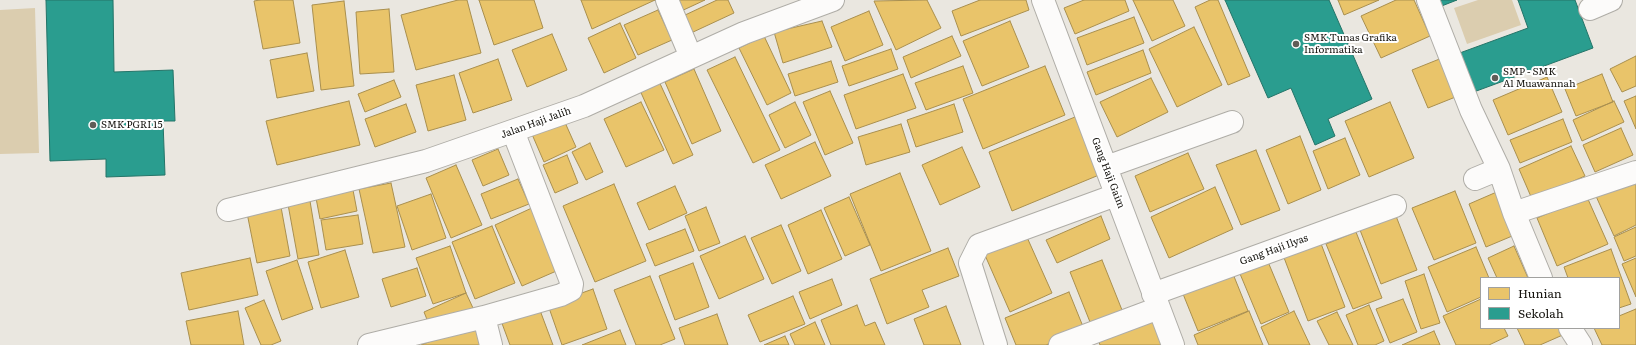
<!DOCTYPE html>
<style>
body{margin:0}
#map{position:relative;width:1636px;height:345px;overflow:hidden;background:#eae7e0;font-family:Literata,serif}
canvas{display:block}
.legend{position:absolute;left:1480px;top:277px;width:140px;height:52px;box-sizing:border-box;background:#fff;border:1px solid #a1a19f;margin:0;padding:5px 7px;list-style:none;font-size:12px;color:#15130e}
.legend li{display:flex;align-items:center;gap:8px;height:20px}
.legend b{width:20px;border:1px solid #a1a19f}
</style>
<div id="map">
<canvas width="1636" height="345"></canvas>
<ul class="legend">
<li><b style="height:11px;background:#e9c46a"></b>Hunian</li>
<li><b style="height:11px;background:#2a9d8f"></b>Sekolah</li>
</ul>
</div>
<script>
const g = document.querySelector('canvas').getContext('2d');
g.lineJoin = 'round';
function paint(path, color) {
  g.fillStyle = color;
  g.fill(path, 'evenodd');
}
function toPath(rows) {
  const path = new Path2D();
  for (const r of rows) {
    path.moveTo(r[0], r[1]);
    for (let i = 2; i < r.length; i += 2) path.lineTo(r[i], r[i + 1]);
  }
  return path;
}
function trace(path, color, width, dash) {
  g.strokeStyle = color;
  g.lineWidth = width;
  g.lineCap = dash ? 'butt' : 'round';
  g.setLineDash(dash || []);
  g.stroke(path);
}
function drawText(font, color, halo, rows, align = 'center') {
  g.font = font + ' Literata,serif';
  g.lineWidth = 4;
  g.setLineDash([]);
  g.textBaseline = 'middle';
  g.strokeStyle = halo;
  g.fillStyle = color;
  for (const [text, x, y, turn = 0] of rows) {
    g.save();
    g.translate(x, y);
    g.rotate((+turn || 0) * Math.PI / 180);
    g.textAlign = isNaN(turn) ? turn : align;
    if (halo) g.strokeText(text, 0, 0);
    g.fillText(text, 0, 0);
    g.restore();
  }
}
const green = toPath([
 [1478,0,1512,0,1521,25,1467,44,1454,8],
 [35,8,39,153,0,154,0,10]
]);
const homes = toPath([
 [260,0,293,0,300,43,263,49,254,1,260,0],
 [458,0,467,0,481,53,416,70,401,15,458,0],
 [479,0,534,0,543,28,494,45,479,0],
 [581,0,655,0,592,29,581,0],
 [671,0,705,0,677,13,671,0],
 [717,0,728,0,734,13,691,33,683,16,717,0],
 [927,0,941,28,896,50,874,1,927,0],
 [980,0,1026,0,1029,10,961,36,952,11,980,0],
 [1084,0,1125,0,1129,11,1075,34,1064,8,1084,0],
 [1133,0,1173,0,1185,26,1152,41,1133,0],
 [1210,0,1218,0,1250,76,1228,85,1195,7,1210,0],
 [1338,0,1379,0,1344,15,1338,0],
 [1396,0,1414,0,1430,36,1381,58,1361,16,1396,0],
 [344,1,354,86,321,90,312,5,344,1],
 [389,9,394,72,360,74,356,12,389,9],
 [658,10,672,40,638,55,624,25,658,10],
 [869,11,883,45,845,61,831,27,869,11],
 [1134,17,1144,43,1087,65,1077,38,1134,17],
 [822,21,832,47,783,63,774,32,822,21],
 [1010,21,1029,67,982,86,963,41,1010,21],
 [620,23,636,58,604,73,588,38,620,23],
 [1194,27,1222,85,1177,107,1149,49,1194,27],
 [552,34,567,70,527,87,512,50,552,34],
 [764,36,791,93,767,105,739,48,764,36],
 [952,36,961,56,911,78,903,57,952,36],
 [891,49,898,69,849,86,842,66,891,49],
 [1143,50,1151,73,1096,95,1087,72,1143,50],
 [307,53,314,91,277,98,270,60,307,53],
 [1636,56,1636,86,1622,92,1610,69,1636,56],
 [735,57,780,150,753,163,707,70,735,57],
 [1442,58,1458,96,1428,108,1412,70,1442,58],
 [498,59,512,100,473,113,459,73,498,59],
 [831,61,838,82,795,96,788,74,831,61],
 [963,66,973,93,926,110,915,83,963,66],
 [1045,66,1065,115,983,149,963,99,1045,66],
 [694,69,721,131,692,144,665,82,694,69],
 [903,74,916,108,856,129,844,95,903,74],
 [1602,74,1613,102,1576,116,1565,89,1602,74],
 [454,75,466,120,428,131,416,85,454,75],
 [657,77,693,155,673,164,638,86,657,77],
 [1547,77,1562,112,1508,135,1493,100,1547,77],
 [1151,78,1168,112,1117,137,1100,102,1151,78],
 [394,80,401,97,365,112,358,94,394,80],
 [830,91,853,143,825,155,803,102,830,91],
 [1636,96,1636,129,1624,101,1636,96],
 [349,101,360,145,277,165,266,121,349,101],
 [1614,101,1624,122,1582,141,1573,120,1614,101],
 [641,102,664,150,626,167,604,119,641,102],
 [795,102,811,135,785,148,769,115,795,102],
 [1390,102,1414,158,1369,177,1345,121,1390,102],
 [406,104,416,132,375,147,365,119,406,104],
 [954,104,963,132,916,147,907,120,954,104],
 [1075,117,1099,175,1012,211,989,152,1075,117],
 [563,118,576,147,544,162,531,132,563,118],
 [1563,119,1572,142,1520,163,1510,140,1563,119],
 [901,124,910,152,866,165,858,137,901,124],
 [1621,128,1633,155,1595,172,1583,145,1621,128],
 [1300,136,1321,190,1288,204,1266,150,1300,136],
 [1345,138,1360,175,1328,189,1313,151,1345,138],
 [815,142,831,176,781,199,765,165,815,142],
 [590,143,603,172,586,180,572,152,590,143],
 [1571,146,1585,176,1532,199,1519,169,1571,146],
 [962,147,980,187,940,205,922,165,962,147],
 [498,149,509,175,483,186,472,160,498,149],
 [1256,150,1280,210,1241,225,1216,165,1256,150],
 [1188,153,1204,189,1150,212,1135,176,1188,153],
 [567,155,578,183,555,193,543,165,567,155],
 [456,165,482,225,451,238,426,178,456,165],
 [900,173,931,251,881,271,850,194,900,173],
 [1636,176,1636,225,1614,236,1595,194,1636,176],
 [518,179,529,204,491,219,481,194,518,179],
 [391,183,405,247,373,253,359,189,391,183],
 [614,184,646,261,595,282,563,206,614,184],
 [675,186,687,213,649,230,637,203,675,186],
 [1215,187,1233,229,1169,258,1151,217,1215,187],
 [353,190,357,211,320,219,316,198,353,190],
 [1455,191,1476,243,1434,260,1412,208,1455,191],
 [1499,191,1517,234,1486,247,1469,204,1499,191],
 [431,194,446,238,412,250,397,206,431,194],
 [309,195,319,255,298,259,287,199,309,195],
 [849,197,870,245,845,256,824,208,849,197],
 [1587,197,1608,244,1557,266,1537,218,1587,197],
 [281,207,290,256,257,263,247,213,281,207],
 [534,207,561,269,522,286,495,225,534,207],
 [706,207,720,243,699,251,685,216,706,207],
 [821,210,842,259,808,274,788,225,821,210],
 [358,215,363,244,326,250,321,220,358,215],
 [1101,216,1110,239,1057,263,1046,240,1101,216],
 [1396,216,1417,270,1381,284,1360,230,1396,216],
 [781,225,801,271,772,284,751,238,781,225],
 [492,226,515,283,475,299,452,242,492,226],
 [1636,227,1636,256,1624,261,1614,237,1636,227],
 [685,229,694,251,655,266,646,244,685,229],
 [1356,232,1382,298,1353,309,1326,244,1356,232],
 [1026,235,1052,293,1010,312,984,253,1026,235],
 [745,236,764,279,719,299,700,256,745,236],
 [1320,241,1345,307,1308,321,1283,255,1320,241],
 [450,246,466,293,433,304,416,258,450,246],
 [1514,246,1528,278,1497,278,1488,258,1514,246],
 [1476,247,1489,278,1481,278,1481,297,1447,312,1428,267,1476,247],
 [948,248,959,276,922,290,929,307,887,324,870,279,948,248],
 [1611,249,1631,304,1619,308,1619,278,1568,278,1564,267,1611,249],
 [345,250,359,297,321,308,308,262,345,250],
 [1266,257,1289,312,1261,324,1238,269,1266,257],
 [250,258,258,295,189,310,181,273,250,258],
 [1636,258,1636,297,1622,264,1636,258],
 [297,260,313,309,282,320,266,271,297,260],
 [1102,260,1124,315,1092,327,1070,272,1102,260],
 [693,263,709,307,675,320,659,276,693,263],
 [417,268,426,296,391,307,382,279,417,268],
 [1231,269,1248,311,1198,331,1181,289,1231,269],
 [1424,274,1440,323,1421,329,1405,281,1424,274],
 [650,276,675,339,660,345,636,345,614,290,650,276],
 [832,279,842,305,810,319,799,292,832,279],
 [593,289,607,329,562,345,548,305,593,289],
 [1069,292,1084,329,1046,345,1016,345,1005,318,1069,292],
 [466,293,473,308,430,327,424,312,466,293],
 [793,296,805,324,760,342,748,315,793,296],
 [1403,299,1417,332,1390,343,1376,309,1403,299],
 [1481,299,1481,328,1504,328,1508,336,1489,345,1456,345,1443,316,1481,299],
 [264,300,281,341,271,345,261,345,245,308,264,300],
 [538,305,553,345,510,345,500,318,538,305],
 [857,305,865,326,875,322,885,345,831,345,821,320,857,305],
 [1369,305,1384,341,1375,345,1358,345,1346,315,1369,305],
 [946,306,961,345,924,345,914,319,946,306],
 [1636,309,1636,345,1602,345,1594,328,1619,328,1619,316,1636,309],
 [238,311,244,345,191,345,186,321,238,311],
 [1249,311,1263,345,1198,345,1194,335,1249,311],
 [1294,311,1310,345,1269,345,1261,327,1294,311],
 [1337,312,1353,345,1329,345,1317,321,1337,312],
 [717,314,728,345,685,345,679,328,717,314],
 [1151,318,1163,345,1100,345,1099,342,1151,318],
 [815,322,825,345,795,345,790,334,815,322],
 [475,323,484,345,421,345,475,323],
 [1517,328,1562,328,1565,334,1540,345,1525,345,1517,328],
 [620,330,626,345,582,345,620,330],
 [1434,331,1440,345,1402,345,1434,331],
 [785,336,789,345,764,345,785,336]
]);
const schools = toPath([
 [46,0,113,0,114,72,173,70,175,121,163,121,165,175,106,177,106,159,50,161,46,0],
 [1225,0,1329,0,1372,99,1328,119,1335,136,1315,145,1291,88,1268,98,1225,0],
 [1436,0,1457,0,1439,7,1436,0],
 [1518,0,1575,0,1593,48,1471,93,1457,54,1528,28,1518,0]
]);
const minor = toPath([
 [667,0,691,57],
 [1043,0,1173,345],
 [1428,0,1471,110,1499,169,1475,179],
 [1590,9,1611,0],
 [1106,167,1232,122],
 [1499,169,1514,213,1541,278],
 [228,210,426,161,584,106,744,33,833,0],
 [1514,213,1636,172],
 [1153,294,1395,206],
 [1570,328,1581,345],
 [369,345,484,317],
 [491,345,484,317,561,295,571,290,572,284,513,131],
 [996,345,970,263,979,245,1116,195],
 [1060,345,1159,308]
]);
const markers = [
 [1296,44,4,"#605d58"],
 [1495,78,4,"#605d58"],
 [93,125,4,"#605d58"]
];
const poiNames = [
 ["SMK Tunas Grafika",1304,38],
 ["Informatika",1304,50],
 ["SMP - SMK",1503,72],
 ["Al Muawannah",1503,84],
 ["SMK PGRI 15",101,125]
];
const streetNames = [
 ["Jalan Haji Jalih",536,123,-20],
 ["Gang Haji Gaim",1108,173,69],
 ["Gang Haji Ilyas",1274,250,-20]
];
paint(green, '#dbcdaf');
paint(homes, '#e9c46a');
trace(homes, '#a98f4e', 1);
paint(schools, '#2a9d8f');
trace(schools, '#247468', 1);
trace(minor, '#afada7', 24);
trace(minor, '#fcfbfa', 22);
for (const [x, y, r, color] of markers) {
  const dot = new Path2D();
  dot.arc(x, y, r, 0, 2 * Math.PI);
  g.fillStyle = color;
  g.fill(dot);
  trace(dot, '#fff', 1.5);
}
drawText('10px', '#15130e', '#fff', poiNames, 'left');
drawText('10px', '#15130e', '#fff', streetNames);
</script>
